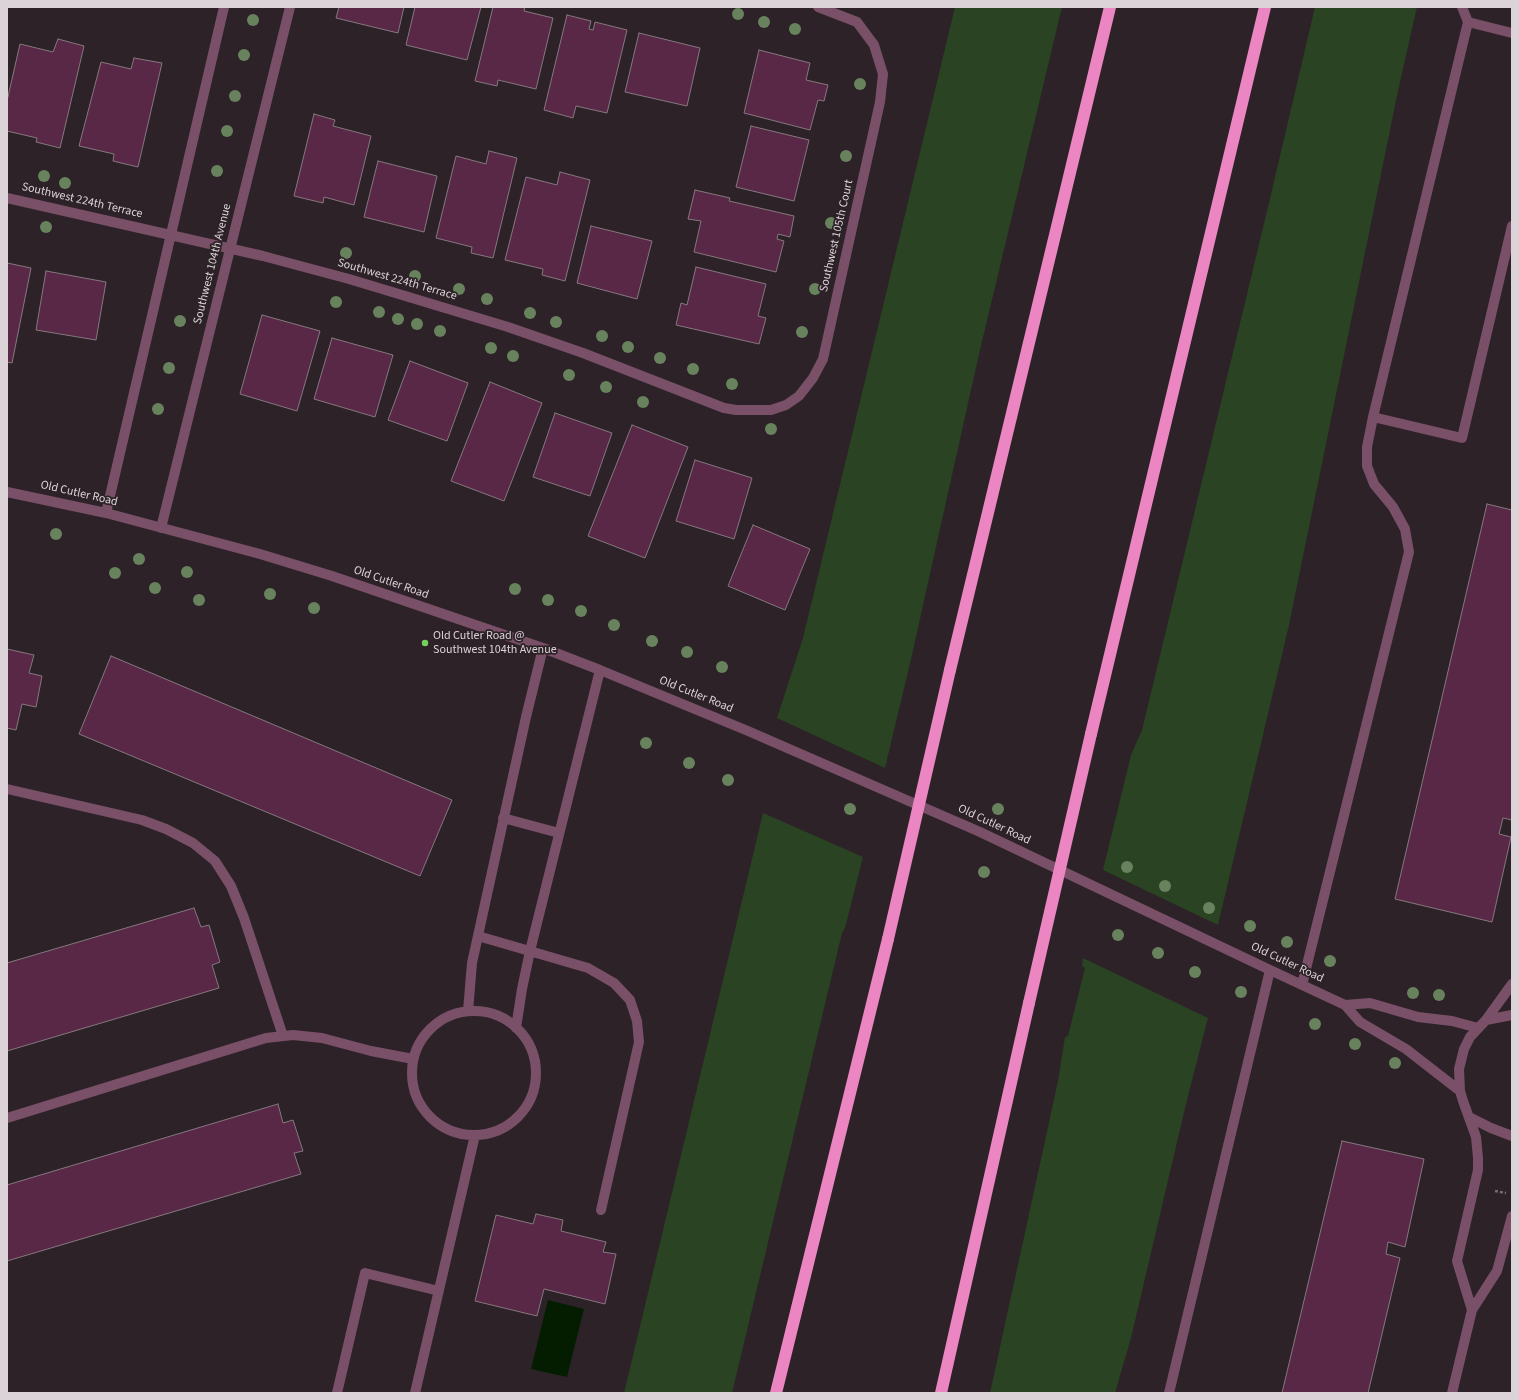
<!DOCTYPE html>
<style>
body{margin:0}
#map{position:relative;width:1519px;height:1400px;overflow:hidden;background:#2d2228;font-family:"Source Sans 3",sans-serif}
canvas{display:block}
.frame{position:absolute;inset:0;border:8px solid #dbd3d7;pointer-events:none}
</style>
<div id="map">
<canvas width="1519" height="1400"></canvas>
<div class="frame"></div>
</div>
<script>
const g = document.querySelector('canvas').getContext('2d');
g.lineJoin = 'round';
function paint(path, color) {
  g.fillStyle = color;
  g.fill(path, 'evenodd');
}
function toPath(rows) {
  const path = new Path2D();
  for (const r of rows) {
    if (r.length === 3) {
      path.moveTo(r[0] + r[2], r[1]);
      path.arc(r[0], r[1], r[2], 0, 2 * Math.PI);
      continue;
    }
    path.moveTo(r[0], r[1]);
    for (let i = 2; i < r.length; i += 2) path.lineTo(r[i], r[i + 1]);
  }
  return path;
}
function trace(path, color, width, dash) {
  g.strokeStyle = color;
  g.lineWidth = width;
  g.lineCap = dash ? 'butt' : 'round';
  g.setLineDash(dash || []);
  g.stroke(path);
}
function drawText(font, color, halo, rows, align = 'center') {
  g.font = font + ' "Source Sans 3",sans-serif';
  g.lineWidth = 3.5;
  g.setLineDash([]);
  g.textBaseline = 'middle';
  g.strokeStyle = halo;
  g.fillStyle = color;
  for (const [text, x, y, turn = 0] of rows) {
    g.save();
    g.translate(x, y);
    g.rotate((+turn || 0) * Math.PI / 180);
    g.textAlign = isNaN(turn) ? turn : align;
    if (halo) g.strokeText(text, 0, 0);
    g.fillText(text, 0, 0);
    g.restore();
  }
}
const green = toPath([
 [955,7,1062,7,979,354,912,655,885,768,777,718,803,638],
 [1315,7,1417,7,1398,91,1289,625,1218,925,1103,870,1131,755,1142,730,1268,207],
 [763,813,863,857,845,928,842,933,732,1393,624,1393],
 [1083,958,1208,1018,1186,1104,1131,1338,1115,1393,990,1393,1058,1081,1065,1037,1068,1036,1085,968,1082,966]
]);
const water = toPath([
 [548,1300,584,1309,567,1377,531,1369]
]);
const building = toPath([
 [339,7,404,7,398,33,336,18,339,7],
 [415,7,481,7,467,60,406,45,415,7],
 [493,7,525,7,524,11,553,18,536,89,498,80,497,86,475,81,493,7],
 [567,15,591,21,589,29,593,30,595,22,627,30,607,113,576,106,573,118,544,110,567,15],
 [639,33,700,48,687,106,625,92,639,33],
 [58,39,84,46,60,148,36,142,37,138,7,131,7,101,20,44,53,52,58,39],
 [759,50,810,63,806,80,828,85,824,101,818,100,810,130,744,113,759,50],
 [134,58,162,63,138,167,113,161,114,154,79,146,101,62,131,69,134,58],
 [314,114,335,120,333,126,371,136,354,205,324,197,323,203,294,196,314,114],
 [751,126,809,140,794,201,736,187,751,126],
 [489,151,517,158,493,258,471,253,472,247,436,238,456,156,486,164,489,151],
 [378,161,437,176,424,232,364,217,378,161],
 [560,172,590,180,565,281,542,275,543,269,505,260,526,177,557,185,560,172],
 [695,190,730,198,729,201,794,216,790,237,778,234,777,239,784,241,776,272,694,252,701,221,688,219,695,190],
 [591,226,652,241,637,299,577,283,591,226],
 [7,263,31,268,12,363,7,362,7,263],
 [696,267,766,284,758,316,766,318,759,344,676,325,681,303,687,305,696,267],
 [46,271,106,282,96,340,36,330,46,271],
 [262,315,320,331,297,411,240,394,262,315],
 [332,338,393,355,375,417,314,399,332,338],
 [410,361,468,383,447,441,388,420,410,361],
 [490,382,542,403,504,501,451,481,490,382],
 [555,413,612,433,590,496,533,477,555,413],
 [632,425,688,447,645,558,588,536,632,425],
 [695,460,752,478,734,539,676,521,695,460],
 [1487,504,1512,510,1512,820,1503,818,1499,834,1511,837,1492,922,1395,899,1487,504],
 [753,525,810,549,785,610,728,586,753,525],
 [7,649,34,655,29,673,42,676,36,707,22,704,16,730,7,728,7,649],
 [111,656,452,800,420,876,79,734,111,656],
 [194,908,201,927,209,925,220,962,212,965,219,988,7,1051,7,963,194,908],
 [278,1104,283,1123,293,1120,303,1151,294,1153,301,1174,7,1261,7,1185,278,1104],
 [1342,1141,1424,1159,1405,1247,1388,1242,1386,1254,1400,1258,1368,1393,1282,1393,1342,1141],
 [536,1214,563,1220,561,1231,606,1242,603,1252,616,1254,605,1304,544,1289,537,1316,475,1301,496,1215,533,1224,536,1214]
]);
const path = toPath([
 [1495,1191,1506,1193]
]);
const minor = toPath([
 [1468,22,1512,33],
 [7,198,263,256,349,279,508,327,583,353,724,408,736,410,771,410,786,405,799,396,813,378,823,359,880,102,883,74,874,45,857,22,818,7],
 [1373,417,1462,438,1512,226],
 [7,492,106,513,260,554,332,576,543,648,600,670,748,731,980,832,1270,970,1345,1005,1360,1022,1406,1049,1460,1091],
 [106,513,224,7],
 [161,528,290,7],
 [7,789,142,820,166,829,193,843,215,861,231,886,244,918,283,1036],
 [503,818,559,833],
 [478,936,588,968,614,983,630,1000,637,1021,639,1042,601,1210],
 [1302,985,1409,552,1405,529,1393,507,1374,484,1367,466,1367,447,1373,417,1468,22,1462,7],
 [1345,1005,1370,1003,1418,1017,1452,1021,1478,1028],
 [468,1011,472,963,526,717,543,648],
 [474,1073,62],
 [1486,1020,1512,1015],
 [516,1028,522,989,530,951,600,670],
 [1469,1117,1491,1128,1512,1136],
 [7,1118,266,1038,293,1035,322,1038,371,1051,413,1059],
 [1472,1310,1457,1261,1478,1170,1478,1158,1476,1137,1463,1101,1460,1091,1459,1069,1464,1049,1470,1037,1486,1020,1512,984],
 [337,1393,365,1273,439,1291],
 [415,1393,475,1135],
 [1169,1393,1270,970],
 [1452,1393,1472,1310,1497,1271,1512,1216]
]);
const highway = toPath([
 [950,670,1110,7],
 [1091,734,1265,7],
 [776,1393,888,939],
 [941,1393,1029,1003]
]);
const highwayBridge = toPath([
 [888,939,950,670],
 [1029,1003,1091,734]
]);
const trees = [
 [738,14],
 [253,20],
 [764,22],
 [795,29],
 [244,55],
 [860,84],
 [235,96],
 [227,131],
 [846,156],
 [217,171],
 [44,176],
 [65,183],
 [831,223],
 [46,227],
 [346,253],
 [415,276],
 [459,289],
 [815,289],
 [487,299],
 [336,302],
 [379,312],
 [530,313],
 [398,319],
 [180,321],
 [556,322],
 [417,324],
 [440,331],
 [802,332],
 [602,336],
 [628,347],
 [491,348],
 [513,356],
 [660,358],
 [169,368],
 [693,369],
 [569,375],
 [732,384],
 [606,387],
 [643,402],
 [158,409],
 [771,429],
 [56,534],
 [139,559],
 [187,572],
 [115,573],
 [155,588],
 [515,589],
 [270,594],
 [199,600],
 [548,600],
 [314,608],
 [581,611],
 [614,625],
 [652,641],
 [687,652],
 [722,667],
 [646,743],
 [689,763],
 [728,780],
 [850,809],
 [998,809],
 [1127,867],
 [984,872],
 [1165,886],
 [1209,908],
 [1250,926],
 [1118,935],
 [1287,942],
 [1158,953],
 [1330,961],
 [1195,972],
 [1241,992],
 [1413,993],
 [1439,995],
 [1315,1024],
 [1355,1044],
 [1395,1063]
];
const markers = [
 [425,643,4,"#74d25b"]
];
const streetNames = [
 ["Southwest 224th Terrace",82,201,13],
 ["Southwest 105th Court",837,236,-77],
 ["Southwest 104th Avenue",213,264,-76],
 ["Southwest 224th Terrace",397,280,16],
 ["Old Cutler Road",79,494,13],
 ["Old Cutler Road",391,583,19],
 ["Old Cutler Road",696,695,22],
 ["Old Cutler Road",994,825,25],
 ["Old Cutler Road",1287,963,25]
];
const poiNames = [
 ["Old Cutler Road @",433,636],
 ["Southwest 104th Avenue",433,650]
];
paint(green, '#294323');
paint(water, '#041d00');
paint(building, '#592846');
trace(building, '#85787f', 1);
trace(path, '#746a6f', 2.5, [3, 2]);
trace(minor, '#795067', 10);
trace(highway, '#eb86c2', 12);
trace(highwayBridge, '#eb86c2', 12);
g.fillStyle = '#68825d';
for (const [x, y] of trees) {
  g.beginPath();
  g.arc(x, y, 6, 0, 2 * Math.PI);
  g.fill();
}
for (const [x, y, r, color] of markers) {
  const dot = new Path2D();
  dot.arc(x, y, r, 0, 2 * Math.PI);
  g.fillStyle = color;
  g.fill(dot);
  trace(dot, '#2d2228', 1.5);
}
drawText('12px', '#dbd3d7', '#2d2228', streetNames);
drawText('12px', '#dbd3d7', '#2d2228', poiNames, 'left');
</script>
